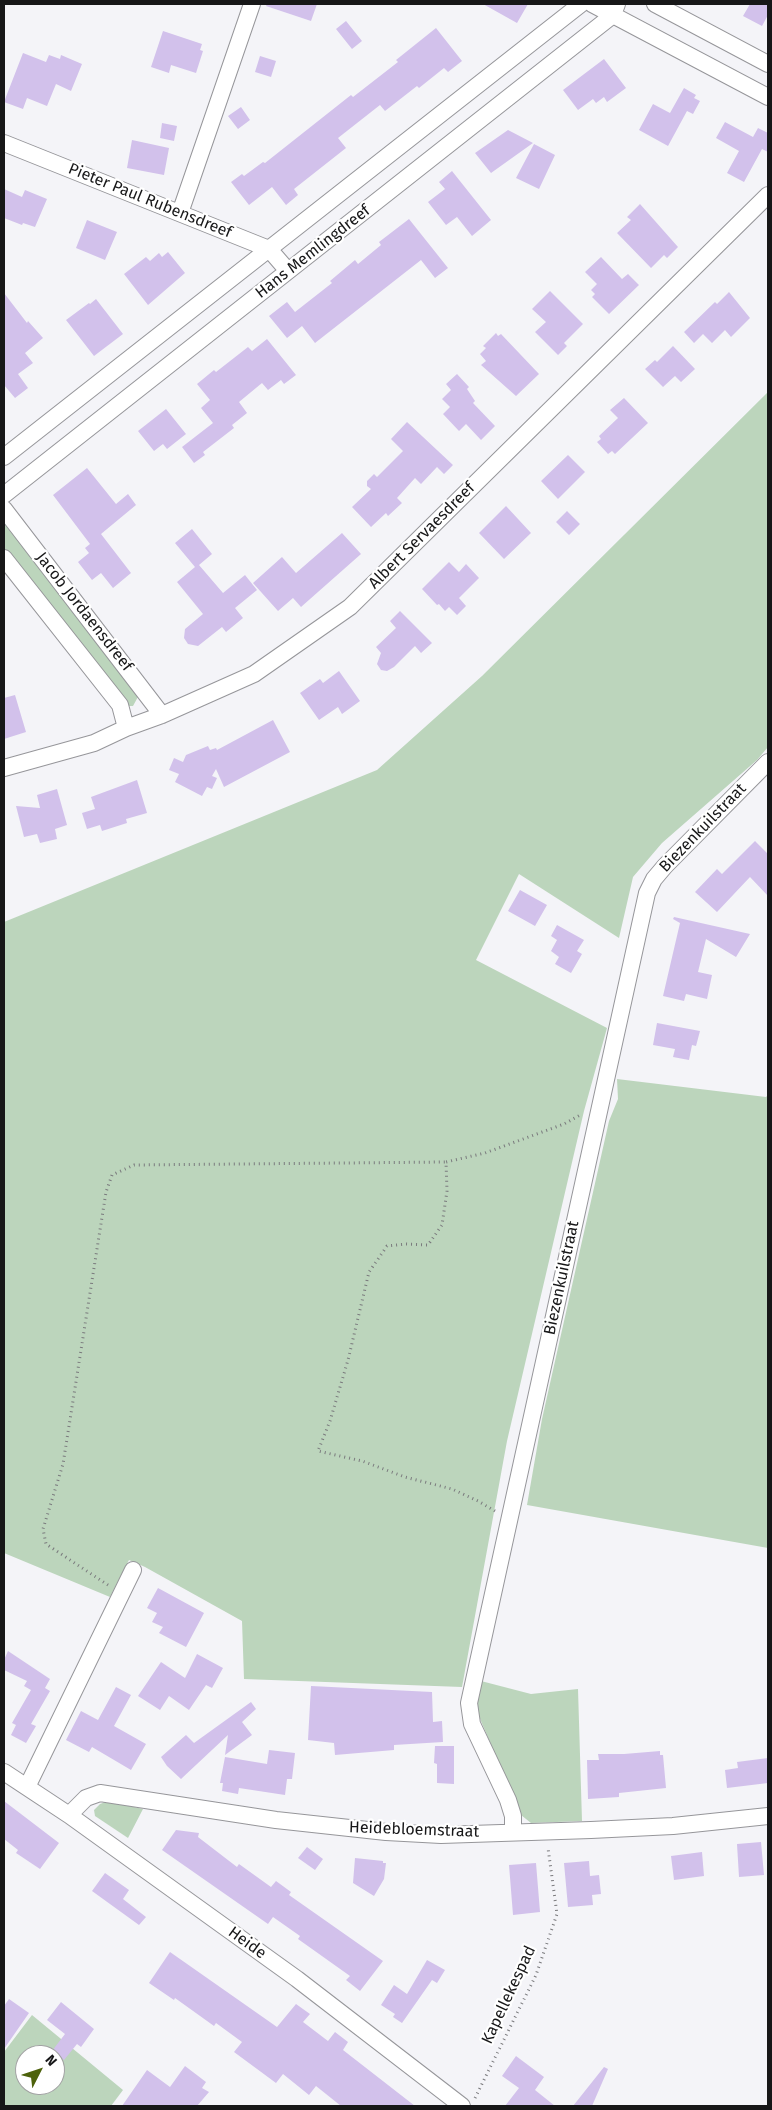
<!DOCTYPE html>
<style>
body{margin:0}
#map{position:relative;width:772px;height:2110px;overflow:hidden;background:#f4f4f8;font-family:"Fira Sans",sans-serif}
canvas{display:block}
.frame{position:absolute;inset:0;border:5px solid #171718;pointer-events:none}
.north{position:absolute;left:15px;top:2045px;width:50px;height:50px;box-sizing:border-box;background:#fff;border:1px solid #a2a2a3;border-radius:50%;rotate:49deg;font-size:14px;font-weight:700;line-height:20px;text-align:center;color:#171718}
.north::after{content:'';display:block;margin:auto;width:18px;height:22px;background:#4d620c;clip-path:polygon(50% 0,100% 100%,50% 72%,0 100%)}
</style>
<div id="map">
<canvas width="772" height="2110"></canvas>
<div class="frame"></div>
<div class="north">N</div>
</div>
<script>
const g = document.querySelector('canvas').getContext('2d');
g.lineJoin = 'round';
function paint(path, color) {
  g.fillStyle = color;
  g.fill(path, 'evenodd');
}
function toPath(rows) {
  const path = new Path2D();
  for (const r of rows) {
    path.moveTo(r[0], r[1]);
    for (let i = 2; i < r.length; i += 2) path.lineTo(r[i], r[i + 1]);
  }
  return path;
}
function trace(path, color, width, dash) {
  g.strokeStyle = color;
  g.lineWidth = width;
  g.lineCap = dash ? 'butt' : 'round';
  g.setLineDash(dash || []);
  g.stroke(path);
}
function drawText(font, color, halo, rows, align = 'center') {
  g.font = font + ' "Fira Sans",sans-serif';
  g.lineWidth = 4.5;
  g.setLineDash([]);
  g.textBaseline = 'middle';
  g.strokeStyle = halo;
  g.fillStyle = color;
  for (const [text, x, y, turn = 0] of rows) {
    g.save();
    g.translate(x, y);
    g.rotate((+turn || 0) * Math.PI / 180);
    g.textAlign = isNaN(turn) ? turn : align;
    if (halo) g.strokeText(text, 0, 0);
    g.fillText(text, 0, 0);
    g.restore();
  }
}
const green = toPath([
 [768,392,768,747,757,760,662,843,633,877,619,938,519,874,476,960,607,1028,584,1111,507,1441,462,1687,244,1679,242,1621,145,1567,129,1560,110,1597,4,1553,4,922,377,770,482,676],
 [4,520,139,695,133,706,128,706,124,703,4,549],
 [617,1079,766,1097,768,1095,768,1548,527,1505,542,1419,609,1121,618,1099],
 [481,1681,531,1694,578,1689,582,1821,531,1823,521,1815,478,1714,478,1697],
 [108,1801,143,1809,128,1838,95,1816,94,1810,100,1804],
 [32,2015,123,2090,111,2106,4,2106,4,2052],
 [25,2055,55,2055,55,2085,25,2085]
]);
const building = toPath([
 [267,4,317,4,311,21,266,6],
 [483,4,528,4,517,23],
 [750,4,768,4,768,15,762,26,743,16],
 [346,21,362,41,352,49,336,29],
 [436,28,462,61,448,72,444,68,419,88,417,86,385,111,380,105,338,138,346,148,294,189,298,195,286,205,272,187,249,205,231,182,242,174,244,176,263,162,265,163,351,95,353,97,398,62,396,60],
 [163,31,202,44,200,50,203,51,196,73,171,65,169,73,151,67],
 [23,53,46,62,49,55,60,59,61,55,82,64,71,91,56,84,47,106,27,98,23,109,4,102],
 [260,56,276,61,271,77,255,72],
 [604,59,626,88,607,102,604,97,596,103,593,99,578,110,563,90],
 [684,88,696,95,694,98,700,101,693,114,687,111,668,146,639,130,653,104,670,113],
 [241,107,250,120,238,129,228,116],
 [725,122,753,137,758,128,768,133,768,152,762,149,744,182,727,173,739,151,716,138],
 [162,123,177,126,174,141,160,138],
 [508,130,533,143,491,173,475,153],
 [132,140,169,148,164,175,127,168],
 [534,144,555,155,539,189,516,178],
 [452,171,491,220,472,236,457,217,446,225,428,202,445,189,439,182],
 [4,189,22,197,25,190,47,199,35,227,23,223,22,225,4,218],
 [640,204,678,247,667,258,664,255,651,268,617,233,631,220,627,217],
 [409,219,448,268,435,278,421,260,315,343,302,326,287,338,269,316,287,302,295,312,332,283,330,281,355,260,358,264,381,245,379,242],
 [87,220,117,232,105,260,76,248],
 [168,252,185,273,148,305,124,274,146,257,150,261,159,253,162,257],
 [601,257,622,279,628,274,639,285,609,314,592,297,595,294,591,290,597,284,585,272],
 [550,291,583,324,564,343,567,346,558,355,535,332,546,322,532,309],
 [729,292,750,318,731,337,725,330,712,343,703,334,694,343,684,332,715,302,717,304],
 [4,293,27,323,28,321,43,338,25,353,33,363,18,374,28,388,15,398,4,385],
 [96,299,123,334,94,356,66,320,89,303,90,304],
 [496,333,498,336,501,334,539,374,516,396,481,365,486,361,480,354,486,348,483,346],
 [267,339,296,375,284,384,281,380,268,390,262,383,239,402,247,413,232,425,234,428,203,452,205,455,194,463,182,447,213,423,201,408,210,400,197,384,214,370,216,372,248,347,252,351],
 [673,346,695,369,681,382,675,376,663,387,645,369,655,360,657,362],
 [457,374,469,387,467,389,475,401,473,403,495,426,481,440,466,424,459,431,443,414,450,407,442,399,451,390,446,384],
 [624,398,648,423,615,454,612,451,608,454,597,442,601,439,599,436,618,418,610,410],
 [166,409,186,434,167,449,163,444,154,451,138,431],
 [407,422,453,465,444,474,437,467,421,484,415,478,397,498,402,503,388,516,386,513,371,527,352,507,371,489,367,486,367,481,374,474,377,477,403,451,391,439],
 [568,455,585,472,558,499,541,481],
 [87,468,116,504,128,494,136,505,101,534,131,573,113,588,101,573,92,580,78,562,89,553,85,548,90,544,53,495],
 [506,506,531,533,504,559,479,533],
 [567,511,580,524,569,535,556,522],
 [192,529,212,554,199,565,223,593,245,575,257,590,235,608,243,618,226,632,222,627,198,646,188,644,184,638,185,629,203,614,177,582,195,567,175,543],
 [342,533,361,554,301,607,293,598,278,611,253,583,282,557,296,573],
 [449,562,459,572,466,564,479,578,459,598,466,606,457,615,449,607,445,611,439,604,437,605,422,589],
 [400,611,432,643,421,653,415,646,394,667,387,671,381,670,377,664,381,653,376,647,396,628,390,621],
 [339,671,360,701,342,714,338,707,319,720,300,693,320,679,323,683],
 [15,695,26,732,4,739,4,698],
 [273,720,290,752,224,787,216,769,212,776,217,778,212,789,207,787,202,796,175,782,179,774,169,770,174,758,183,762,186,755,208,746,210,750,216,748,217,750],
 [137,780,147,813,126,819,127,823,102,831,100,825,87,829,82,813,95,809,91,797],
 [57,789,67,825,55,829,57,839,40,843,37,834,24,837,16,806,40,808,37,795],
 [755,841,768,854,768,896,750,877,717,912,695,892,717,869,722,874],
 [520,890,547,905,535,926,508,911],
 [674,917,750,934,736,957,706,939,698,972,712,975,707,999,686,994,684,1001,663,996,680,923,673,919],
 [557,925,584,940,577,951,582,954,571,973,555,964,559,957,551,951,557,940,551,936],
 [657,1023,700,1031,696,1046,692,1045,689,1060,673,1057,675,1049,653,1045],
 [158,1588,204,1613,186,1647,159,1633,163,1627,152,1622,157,1613,147,1608],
 [8,1651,50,1679,45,1688,50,1691,31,1724,36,1726,26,1743,11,1735,16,1725,12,1723,31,1690,24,1686,27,1681,4,1670,4,1660],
 [197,1654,223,1668,212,1688,206,1685,189,1710,169,1696,160,1710,138,1696,161,1662,185,1678],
 [311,1686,432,1692,433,1722,442,1721,443,1742,394,1745,394,1750,335,1755,334,1743,308,1740],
 [116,1687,131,1695,114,1726,146,1744,131,1770,92,1747,89,1752,66,1740,81,1711,98,1720],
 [251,1702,256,1709,242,1722,252,1735,225,1755,228,1735,181,1779,167,1766,161,1757,186,1735,194,1743],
 [435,1746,454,1746,454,1784,437,1783,437,1764,434,1763],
 [269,1750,295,1753,292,1779,287,1779,285,1795,239,1788,238,1794,222,1791,223,1783,220,1783,225,1757,267,1764],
 [660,1751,660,1755,663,1755,666,1788,619,1793,619,1797,588,1799,587,1760,599,1760,598,1754,624,1754],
 [768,1758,768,1783,727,1788,725,1770,738,1768,737,1762],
 [4,1801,59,1843,40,1869,16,1853,18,1850,4,1839],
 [176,1830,199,1833,198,1837,237,1867,239,1864,271,1887,276,1881,291,1892,289,1895,383,1961,360,1991,346,1980,350,1976,298,1939,300,1936,273,1917,268,1924,162,1850],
 [761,1842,764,1875,739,1877,737,1844],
 [307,1847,323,1859,315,1870,298,1858],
 [702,1852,704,1876,674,1880,671,1856],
 [355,1858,383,1861,383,1863,386,1863,384,1879,374,1896,353,1883],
 [589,1861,590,1876,599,1875,601,1894,592,1895,593,1905,568,1907,564,1863],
 [536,1863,540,1912,513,1915,509,1865],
 [105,1873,129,1890,123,1899,146,1917,139,1925,92,1891],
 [170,1952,277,2027,296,2004,310,2014,303,2022,328,2041,335,2032,348,2042,343,2050,415,2106,341,2106,316,2086,309,2095,283,2074,276,2083,234,2052,242,2042,216,2023,214,2026,175,1998,174,2000,149,1983],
 [427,1960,445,1970,437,1983,432,1980,402,2023,393,2017,395,2014,381,2005,394,1985,407,1994],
 [9,1999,29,2013,4,2049,4,2006],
 [61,2002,94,2029,81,2047,77,2044,64,2060,52,2051,65,2034,47,2020],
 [516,2056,544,2077,535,2090,555,2106,505,2106,519,2088,502,2076],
 [185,2066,206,2082,202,2088,209,2092,197,2106,122,2106,147,2070,170,2087],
 [604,2067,608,2069,592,2106,573,2106]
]);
const path = toPath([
 [495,1511,478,1501,452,1489,405,1477,362,1461,318,1451,330,1421,348,1360,369,1272,387,1246,406,1244,428,1245,442,1225,447,1191,446,1162,485,1153,564,1124,582,1114],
 [108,1585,46,1544,43,1529,63,1464,106,1192,112,1175,134,1165,446,1162],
 [475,2098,536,1975,557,1914,548,1848]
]);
const street = toPath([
 [592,4,768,97],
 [655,4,768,64],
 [4,143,269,249,288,271],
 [180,213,252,4],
 [4,457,581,4],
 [4,495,613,15,617,4],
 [4,509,162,715],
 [4,558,120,705,126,728],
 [4,768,94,743,126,728,162,715,254,674,350,607,768,195],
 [4,1772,69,1815,297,1979,462,2106],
 [27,1787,133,1570],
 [69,1815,86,1798,100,1793,276,1820,386,1832,441,1835,591,1830,673,1826,768,1816],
 [513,1832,513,1816,508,1800,472,1724,469,1703,647,893,654,879,665,866,768,762]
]);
const streetNames = [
 ["Pieter Paul Rubensdreef",150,201,22],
 ["Hans Memlingdreef",313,252,-38],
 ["Albert Servaesdreef",422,536,-45],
 ["Jacob Jordaensdreef",84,612,52],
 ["Biezenkuilstraat",703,828,-46],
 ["Biezenkuilstraat",562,1278,-78],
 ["Heidebloemstraat",414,1830,2],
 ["Heide",247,1943,36],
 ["Kapellekespad",509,1995,-65]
];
paint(green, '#bcd5bc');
paint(building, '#d2c1eb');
trace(street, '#96969a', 18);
trace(path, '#7a7a7d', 3, [1, 4]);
trace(street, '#fff', 16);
drawText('16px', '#171718', '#fff', streetNames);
</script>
